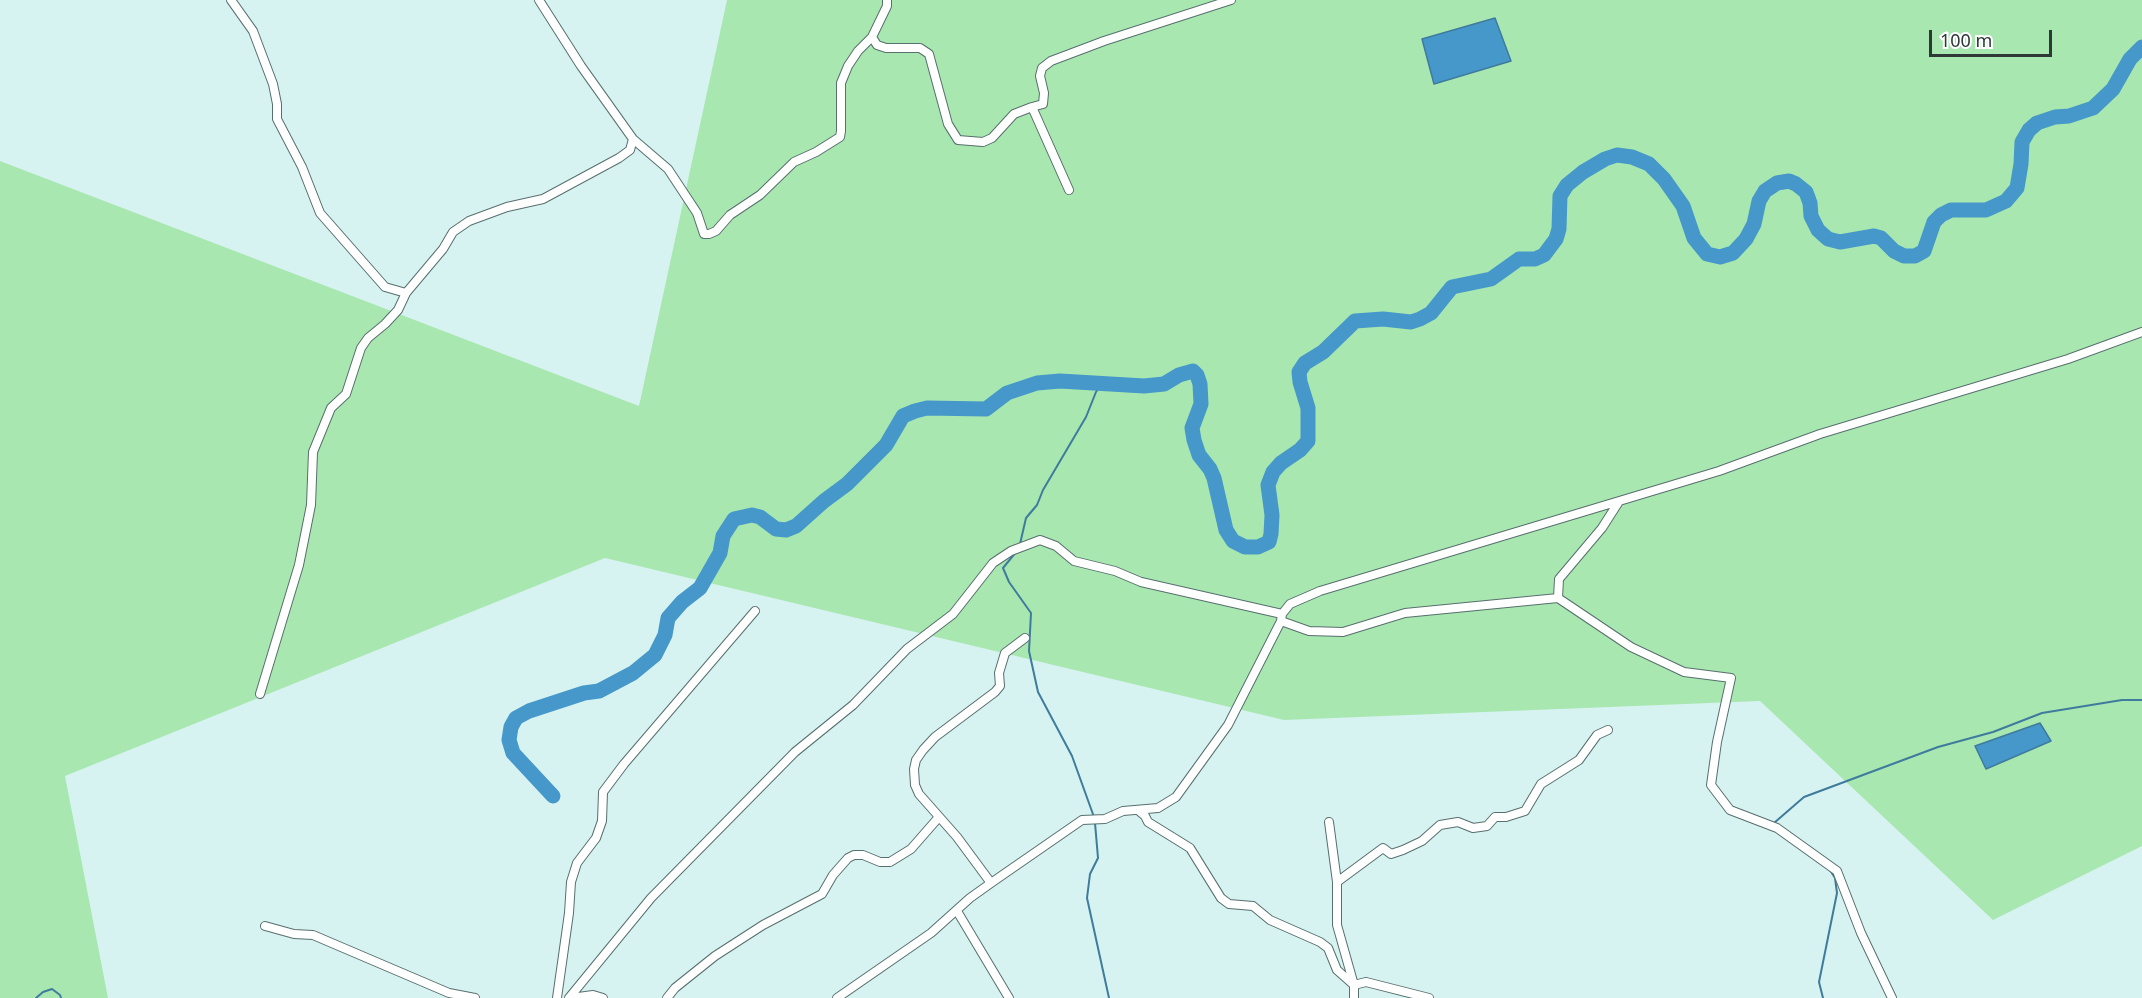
<!DOCTYPE html>
<style>
body{margin:0}
#map{position:relative;width:2142px;height:998px;overflow:hidden;background:#d7f3f1;font-family:"Noto Sans",sans-serif}
canvas{display:block}
.scale{position:absolute;left:1929px;top:30px;width:123px;height:27px;box-sizing:border-box;border:3px solid #2d3837;border-top:0;padding-left:8px;font-size:18px;line-height:21px;white-space:nowrap;color:#2d3837;-webkit-text-stroke:4px #fff;paint-order:stroke}
</style>
<div id="map">
<canvas width="2142" height="998"></canvas>
<div class="scale">100 m</div>
</div>
<script>
const g = document.querySelector('canvas').getContext('2d');
g.lineJoin = 'round';
function paint(path, color) {
  g.fillStyle = color;
  g.fill(path, 'evenodd');
}
function toPath(rows) {
  const path = new Path2D();
  for (const r of rows) {
    path.moveTo(r[0], r[1]);
    for (let i = 2; i < r.length; i += 2) path.lineTo(r[i], r[i + 1]);
  }
  return path;
}
function trace(path, color, width, dash) {
  g.strokeStyle = color;
  g.lineWidth = width;
  g.lineCap = dash ? 'butt' : 'round';
  g.setLineDash(dash || []);
  g.stroke(path);
}
const green = toPath([
 [727,0,2142,0,2142,846,1993,920,1760,701,1284,720,605,558,65,776,108,998,0,998,0,161,639,406]
]);
const water = toPath([
 [1495,18,1511,61,1434,84,1422,39,1495,18],
 [2040,723,2051,741,1986,769,1975,746,2040,723]
]);
const stream = toPath([
 [1020,544,1026,518,1037,505,1043,490,1086,417,1096,392,1102,384],
 [1016,552,1003,568,1009,582,1031,613,1029,651,1038,692,1072,756,1094,817],
 [1095,823,1098,858,1090,874,1087,898,1109,998],
 [1774,823,1804,797,1938,747,1993,732,2042,713,2122,700,2142,700],
 [36,998,43,992,52,989,60,995,61,998],
 [1823,998,1819,982,1837,893,1835,878,1830,870]
]);
const river = toPath([
 [553,796,513,753,509,740,511,727,516,718,529,711,584,693,599,691,633,673,655,655,665,635,668,618,682,602,700,588,720,553,723,536,734,519,752,515,760,517,776,529,786,530,796,526,824,501,847,484,886,445,903,416,915,411,927,408,986,409,1007,393,1037,383,1060,381,1144,386,1164,384,1179,375,1193,371,1197,375,1200,384,1201,404,1192,428,1194,440,1199,455,1210,469,1214,478,1226,530,1233,541,1245,547,1258,547,1269,542,1271,534,1272,515,1268,485,1273,472,1281,463,1300,450,1308,441,1308,408,1300,382,1299,372,1305,363,1323,352,1355,321,1383,319,1411,322,1420,319,1431,313,1452,287,1491,279,1519,259,1535,259,1544,255,1556,239,1559,229,1560,196,1567,185,1583,172,1605,159,1617,155,1632,157,1649,164,1664,179,1683,206,1694,238,1707,254,1720,257,1733,253,1746,239,1754,224,1759,201,1765,191,1777,183,1789,181,1796,184,1806,192,1810,203,1811,216,1818,230,1828,239,1840,242,1874,236,1881,238,1894,251,1904,256,1915,256,1924,251,1934,222,1941,215,1951,210,1986,210,2006,201,2017,188,2021,164,2022,142,2029,130,2037,123,2055,117,2069,116,2093,108,2113,89,2130,59,2142,47]
]);
const street = toPath([
 [231,0,253,31,273,84,277,104,277,119,302,167,320,213,385,287,406,293,443,249,453,232,469,221,507,207,543,199,619,158,630,150,633,139,668,169,697,213,704,234,709,234,716,231,730,215,760,195,794,162,816,152,840,137,841,131,841,83,848,66,858,51,872,37,887,6,887,0],
 [539,0,581,66,633,139],
 [872,37,877,45,886,48,920,48,929,54,948,124,958,140,983,142,992,138,1014,114,1032,107,1069,190],
 [1032,107,1043,104,1044,93,1040,76,1042,68,1051,61,1104,41,1231,0],
 [1558,598,1631,647,1684,672,1731,678,1717,742,1711,785,1730,810,1777,828,1837,871,1861,933,1892,998],
 [1281,621,1309,631,1343,632,1405,613,1558,598,1559,579,1602,528,1618,503],
 [260,694,299,565,311,505,313,452,331,408,346,394,361,348,368,338,385,324,398,310,406,293],
 [1139,811,1145,816,1148,822,1190,848,1221,898,1229,904,1253,906,1270,920,1320,942,1328,948,1337,970,1354,985,1354,998],
 [1329,822,1337,882,1337,925,1354,985,1366,982,1429,998],
 [1337,882,1383,848,1391,854,1403,850,1422,841,1440,825,1458,822,1473,828,1487,826,1495,817,1506,817,1525,811,1541,784,1579,760,1597,735,1608,730],
 [991,883,957,837,919,794,915,785,914,769,916,760,923,750,935,737,995,692,1000,686,999,673,1005,653,1025,638],
 [957,911,1009,998],
 [265,926,294,934,313,935,449,993,475,998],
 [557,998,569,913,571,882,577,863,596,838,602,821,603,792,624,764,755,611],
 [569,998,651,898,795,752,853,705,907,649,953,614,993,563,1011,551,1040,540,1056,546,1074,561,1115,571,1141,582,1282,614],
 [571,998,593,995,603,998],
 [667,998,675,988,715,956,763,925,822,894,833,875,848,858,854,855,863,855,880,862,890,862,911,849,939,817],
 [837,998,931,933,970,898,991,883,1082,820,1105,819,1123,811,1158,808,1176,797,1228,725,1281,621,1282,614,1290,604,1320,591,1719,471,1820,434,2068,359,2142,332]
]);
paint(green, '#a9e7b1');
paint(water, '#4598c9');
trace(water, '#3e7b9d', 1.5);
trace(stream, '#3e7b9d', 2);
trace(river, '#4598c9', 15);
trace(street, '#576f6e', 10);
trace(street, '#fff', 8);
</script>
